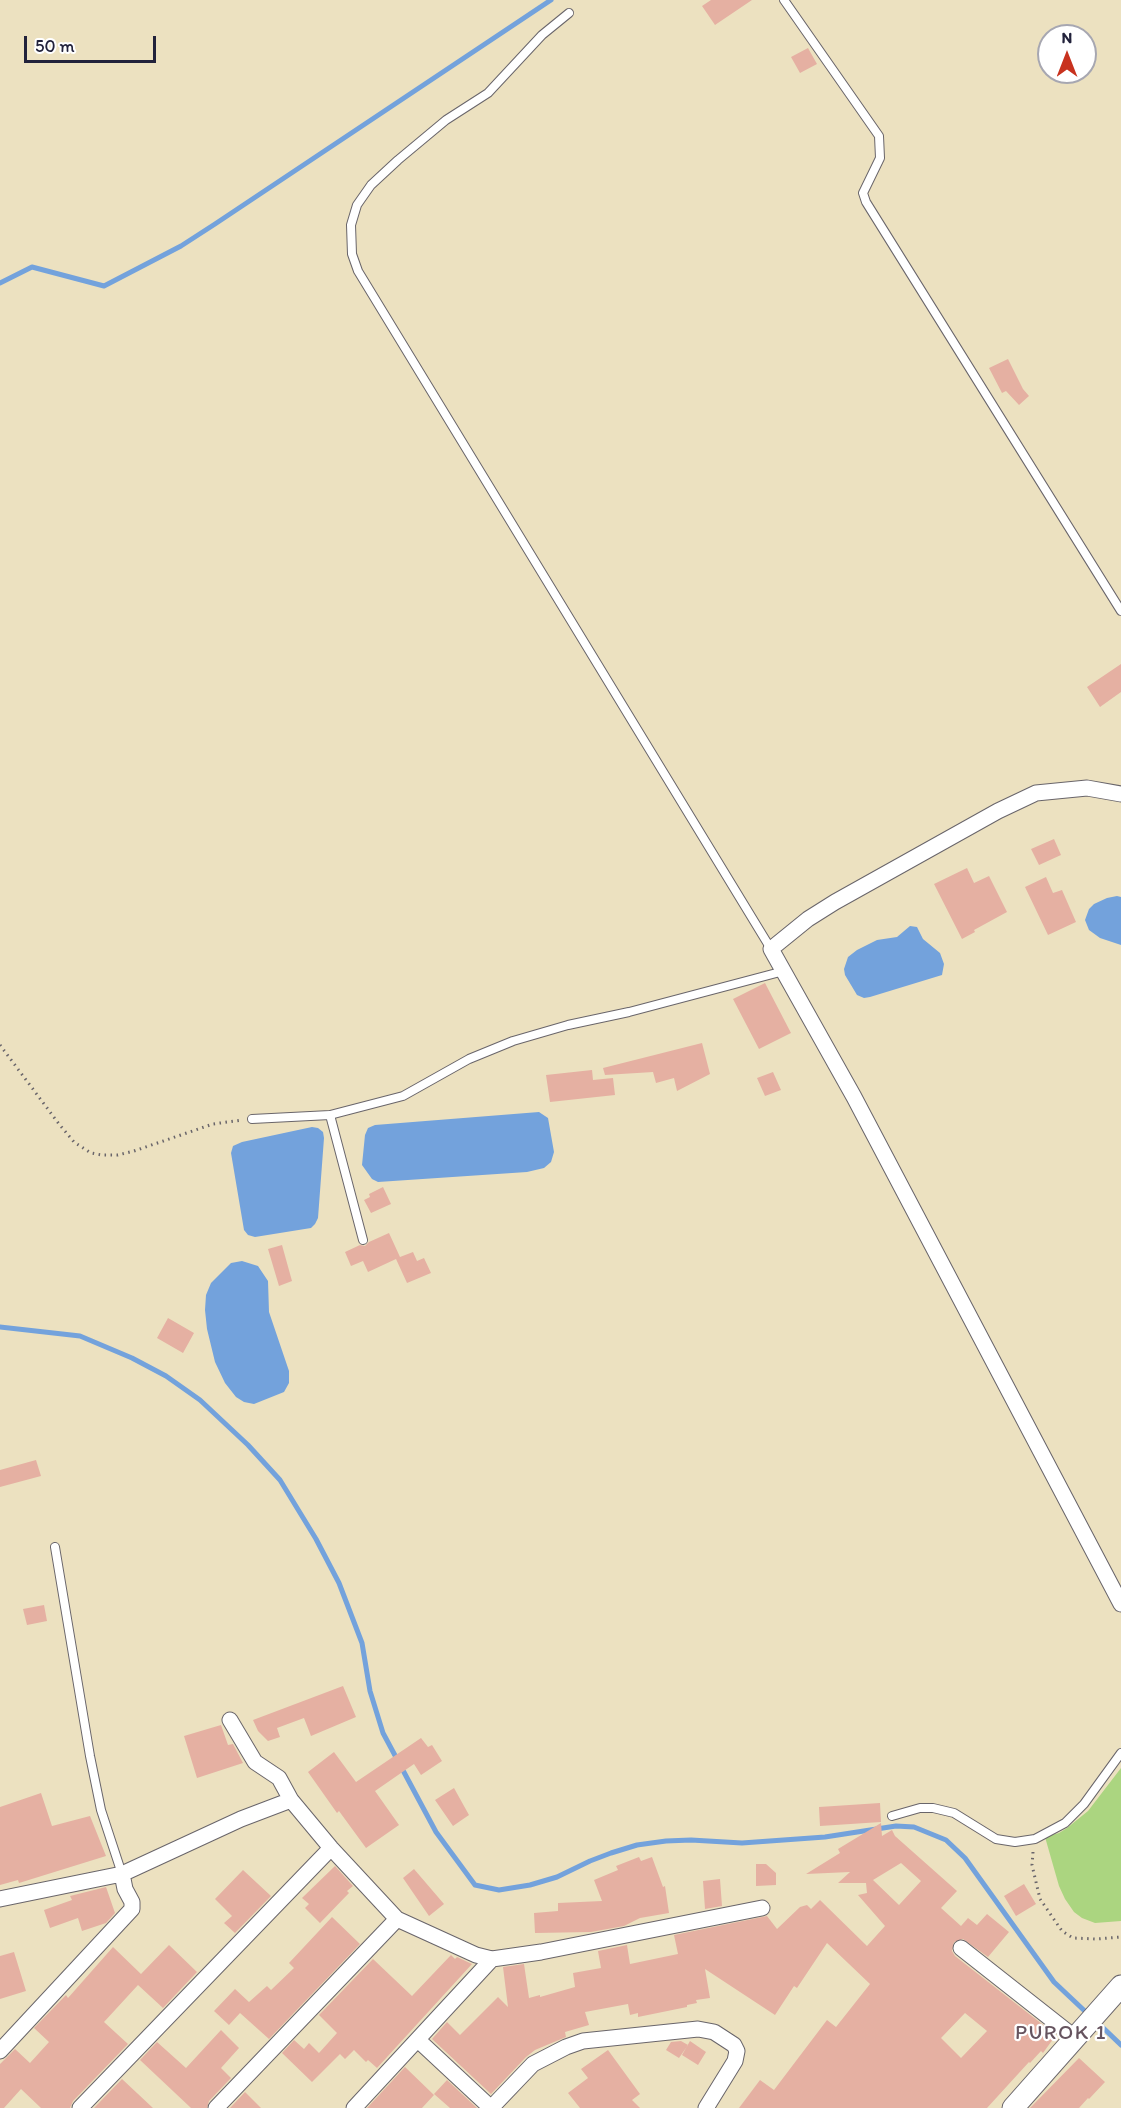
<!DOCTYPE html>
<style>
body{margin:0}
#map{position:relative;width:1121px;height:2108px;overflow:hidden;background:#ece1c0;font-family:Itim,sans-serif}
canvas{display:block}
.north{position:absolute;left:1037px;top:24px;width:60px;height:60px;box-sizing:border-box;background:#fff;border:2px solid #a7a7b1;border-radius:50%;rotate:0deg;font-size:16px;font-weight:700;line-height:24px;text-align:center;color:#22223b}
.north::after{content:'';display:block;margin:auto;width:21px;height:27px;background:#c8321e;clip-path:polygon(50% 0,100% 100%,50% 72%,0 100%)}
.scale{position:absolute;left:24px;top:36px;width:132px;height:27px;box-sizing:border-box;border:3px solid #22223b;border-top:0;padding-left:8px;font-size:18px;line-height:21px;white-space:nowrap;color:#22223b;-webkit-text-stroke:4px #fff;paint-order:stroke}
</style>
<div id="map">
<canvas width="1121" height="2108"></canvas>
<div class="north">N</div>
<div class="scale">50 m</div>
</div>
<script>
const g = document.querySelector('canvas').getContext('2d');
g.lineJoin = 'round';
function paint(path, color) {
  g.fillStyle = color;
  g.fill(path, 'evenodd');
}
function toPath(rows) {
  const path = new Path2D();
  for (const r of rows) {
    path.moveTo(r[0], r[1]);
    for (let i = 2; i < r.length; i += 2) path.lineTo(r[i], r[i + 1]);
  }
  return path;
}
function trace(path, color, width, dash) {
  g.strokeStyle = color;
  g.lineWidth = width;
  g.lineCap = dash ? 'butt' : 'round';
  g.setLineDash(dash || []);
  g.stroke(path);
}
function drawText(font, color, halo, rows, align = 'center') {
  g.font = font + ' Itim,sans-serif';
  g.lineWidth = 4.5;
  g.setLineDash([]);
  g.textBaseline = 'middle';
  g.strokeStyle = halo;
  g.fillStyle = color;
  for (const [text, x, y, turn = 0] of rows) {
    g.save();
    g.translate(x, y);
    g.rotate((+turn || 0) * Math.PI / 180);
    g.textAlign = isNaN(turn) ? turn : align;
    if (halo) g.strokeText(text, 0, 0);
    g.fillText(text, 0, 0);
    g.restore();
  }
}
const green = toPath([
 [1121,1768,1121,1921,1095,1923,1082,1918,1074,1912,1065,1899,1059,1886,1045,1837,1059,1833,1067,1828,1088,1811]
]);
const water = toPath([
 [1117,896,1121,897,1121,945,1100,938,1089,930,1085,920,1089,909,1094,904,1107,898],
 [910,926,917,927,923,939,940,953,944,964,942,975,870,997,864,998,857,995,845,975,844,969,848,957,857,950,877,940,897,937],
 [539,1112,548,1118,554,1152,551,1162,544,1168,527,1172,378,1182,372,1179,362,1165,365,1135,368,1128,375,1125],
 [312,1127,318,1128,323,1132,324,1138,318,1218,315,1224,311,1228,255,1237,248,1235,244,1230,231,1153,233,1146,242,1142],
 [242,1261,258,1266,268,1281,269,1312,289,1371,289,1383,284,1392,254,1404,244,1402,236,1397,225,1383,215,1362,207,1329,205,1310,206,1295,211,1283,231,1263]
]);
const stream = toPath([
 [0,283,32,267,104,286,181,246,215,224,551,0],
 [0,1327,80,1336,132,1358,166,1376,200,1400,248,1445,280,1480,316,1539,339,1583,362,1643,370,1691,383,1733,436,1832,475,1885,499,1890,530,1885,557,1877,590,1861,611,1853,637,1845,666,1841,691,1840,742,1843,825,1837,896,1826,914,1827,946,1840,965,1858,1054,1982,1089,2015],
 [1096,2021,1121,2045]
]);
const building = toPath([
 [711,0,752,0,715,25,702,6],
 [808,48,817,64,800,73,791,57],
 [1008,359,1023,389,1029,396,1019,405,1006,391,1002,393,989,368],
 [1121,664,1121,692,1100,707,1087,687],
 [1054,839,1061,855,1039,865,1031,849],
 [967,868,974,883,989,876,1007,912,974,930,975,932,962,939,934,884],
 [1046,877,1053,893,1062,890,1076,922,1048,935,1025,887],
 [765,983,791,1033,759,1049,733,999],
 [702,1043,710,1074,677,1091,674,1078,656,1083,653,1072,605,1075,603,1068],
 [592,1070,593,1080,613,1078,615,1095,550,1102,546,1075],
 [773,1072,781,1090,765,1096,757,1078],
 [383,1187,391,1204,371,1213,364,1200,370,1197,369,1194],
 [389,1233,400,1257,413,1252,417,1261,424,1258,431,1273,407,1283,396,1259,368,1272,363,1261,351,1266,345,1252,360,1245,365,1246,369,1242],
 [282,1245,292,1281,279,1286,268,1249],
 [168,1318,194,1333,183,1353,157,1338],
 [36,1460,41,1476,0,1487,0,1470],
 [44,1605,47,1621,27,1625,23,1609],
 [343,1686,356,1717,311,1736,304,1718,277,1728,280,1737,268,1741,258,1731,253,1720],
 [221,1725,228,1745,233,1744,243,1763,197,1778,184,1736],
 [421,1738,428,1747,432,1745,442,1761,421,1775,414,1764,375,1791,399,1825,366,1848,339,1811,337,1813,308,1772,334,1752,356,1782],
 [454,1788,469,1815,453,1826,435,1800],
 [41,1793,52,1826,90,1816,106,1856,19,1883,18,1880,0,1885,0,1807],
 [880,1803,881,1822,820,1826,819,1807],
 [881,1823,882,1836,892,1830,895,1836,957,1891,941,1908,961,1926,968,1918,977,1925,987,1914,1009,1932,988,1957,963,1939,954,1942,952,1951,955,1956,1056,2035,1043,2053,1041,2051,1030,2063,1029,2062,987,2108,739,2108,760,2080,774,2090,827,2020,836,2027,870,1984,827,1943,797,1988,794,1986,775,2015,705,1969,710,1998,696,2000,697,2003,687,2005,687,2007,638,2017,638,2013,630,2015,628,2004,585,2012,589,2025,565,2032,566,2037,535,2050,526,2057,491,2094,432,2039,447,2022,460,2035,498,1997,508,2007,503,1967,524,1964,529,1998,540,1995,540,1997,575,1987,573,1973,601,1968,598,1951,627,1945,630,1964,678,1954,674,1935,767,1916,777,1929,800,1907,807,1905,811,1909,820,1900,867,1946,885,1926,858,1895,867,1893,866,1883,838,1883,850,1872,806,1874,840,1853,838,1849],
 [901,1863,921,1881,899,1905,873,1880],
 [965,2013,987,2031,961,2058,941,2038],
 [639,1857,641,1861,652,1857,663,1887,665,1886,669,1913,640,1918,624,1926,591,1932,535,1933,534,1913,558,1911,558,1903,602,1901,594,1880,618,1870,616,1866],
 [756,1864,766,1864,776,1873,776,1885,756,1886],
 [335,1866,353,1886,347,1891,349,1893,320,1923,305,1908,309,1904,302,1898],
 [414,1869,444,1904,429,1916,403,1878],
 [243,1870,271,1896,235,1933,224,1923,232,1916,215,1899],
 [720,1879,722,1906,705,1909,703,1881],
 [1024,1884,1036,1904,1016,1916,1004,1896],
 [106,1887,115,1913,106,1923,82,1931,78,1918,50,1928,44,1910,72,1900,70,1896],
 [332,1917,360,1944,269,2039,240,2013,229,2025,214,2011,235,1989,249,2002,267,1986,271,1990,294,1968,289,1963],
 [169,1945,197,1972,163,2008,138,1985,104,2022,128,2044,73,2101,70,2108,41,2108,21,2089,4,2108,0,2108,0,2064,15,2049,30,2063,49,2042,34,2028,66,1995,68,1998,113,1947,141,1974],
 [14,1952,26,1991,0,1999,0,1956],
 [451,1955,455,1959,457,1957,472,1964,377,2068,368,2060,366,2062,354,2050,345,2059,340,2054,312,2082,282,2053,294,2040,304,2049,309,2043,319,2053,337,2033,319,2015,373,1959,412,1996],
 [221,2030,239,2048,221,2068,231,2078,209,2101,207,2108,191,2108,140,2060,157,2042,186,2068],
 [681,2041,688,2045,679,2058,666,2050,671,2042],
 [690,2041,706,2052,698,2065,682,2055],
 [608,2050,640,2094,632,2100,640,2108,580,2108,568,2093,588,2078,581,2069],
 [1079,2058,1105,2082,1089,2099,1088,2098,1079,2108,1030,2108],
 [405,2067,434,2095,422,2108,367,2108],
 [122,2079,153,2108,94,2108],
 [447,2080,477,2108,450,2108,434,2094],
 [245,2092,261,2108,230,2108]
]);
const path = toPath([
 [0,1045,59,1124,74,1142,91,1153,102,1155,118,1155,134,1151,213,1124,242,1120],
 [1033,1852,1032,1865,1040,1899,1062,1931,1073,1938,1096,1939,1121,1937]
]);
const service = toPath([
 [784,0,879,136,880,158,863,193,866,202,1121,611],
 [569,13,542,35,488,93,446,120,398,160,371,185,357,205,351,225,352,254,358,271,771,949],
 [330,1115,363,1240],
 [252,1119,330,1115,403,1096,469,1059,513,1041,568,1025,629,1012,784,971],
 [55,1547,90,1756,101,1810,122,1874],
 [892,1816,920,1808,933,1808,954,1813,996,1839,1015,1842,1035,1839,1065,1823,1084,1804,1121,1753]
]);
const minor = toPath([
 [1121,794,1087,788,1036,793,998,811,835,902,808,919,771,949,854,1097,1121,1604],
 [230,1720,255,1762,279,1778,291,1800,331,1848,397,1919,476,1955,492,1959,541,1952,762,1908],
 [0,1899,122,1874,241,1819,291,1800],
 [961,1948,1074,2037],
 [418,2040,491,2108],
 [0,2051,132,1909,132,1902,125,1889,122,1874],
 [80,2108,331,1848],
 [216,2108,397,1919],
 [354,2108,492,1959],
 [491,2108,533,2064,566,2047,583,2041,698,2029,714,2032,734,2045,737,2051,735,2061,706,2108]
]);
const secondary = toPath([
 [1013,2108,1121,1986]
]);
const neighbourhoodNames = [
 ["PUROK 1",1061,2034]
];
paint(green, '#abd580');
paint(water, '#73a2dc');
trace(stream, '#73a2dc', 5);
paint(building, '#e5b0a2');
trace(service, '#69656a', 10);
trace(minor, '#69656a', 17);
trace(secondary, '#69656a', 23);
trace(path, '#69656a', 3, [1.5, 4.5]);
trace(service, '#fff', 8);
trace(minor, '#fff', 15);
trace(secondary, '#fff', 21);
g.letterSpacing = '1.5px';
drawText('21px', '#66545f', '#fff', neighbourhoodNames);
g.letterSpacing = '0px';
</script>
